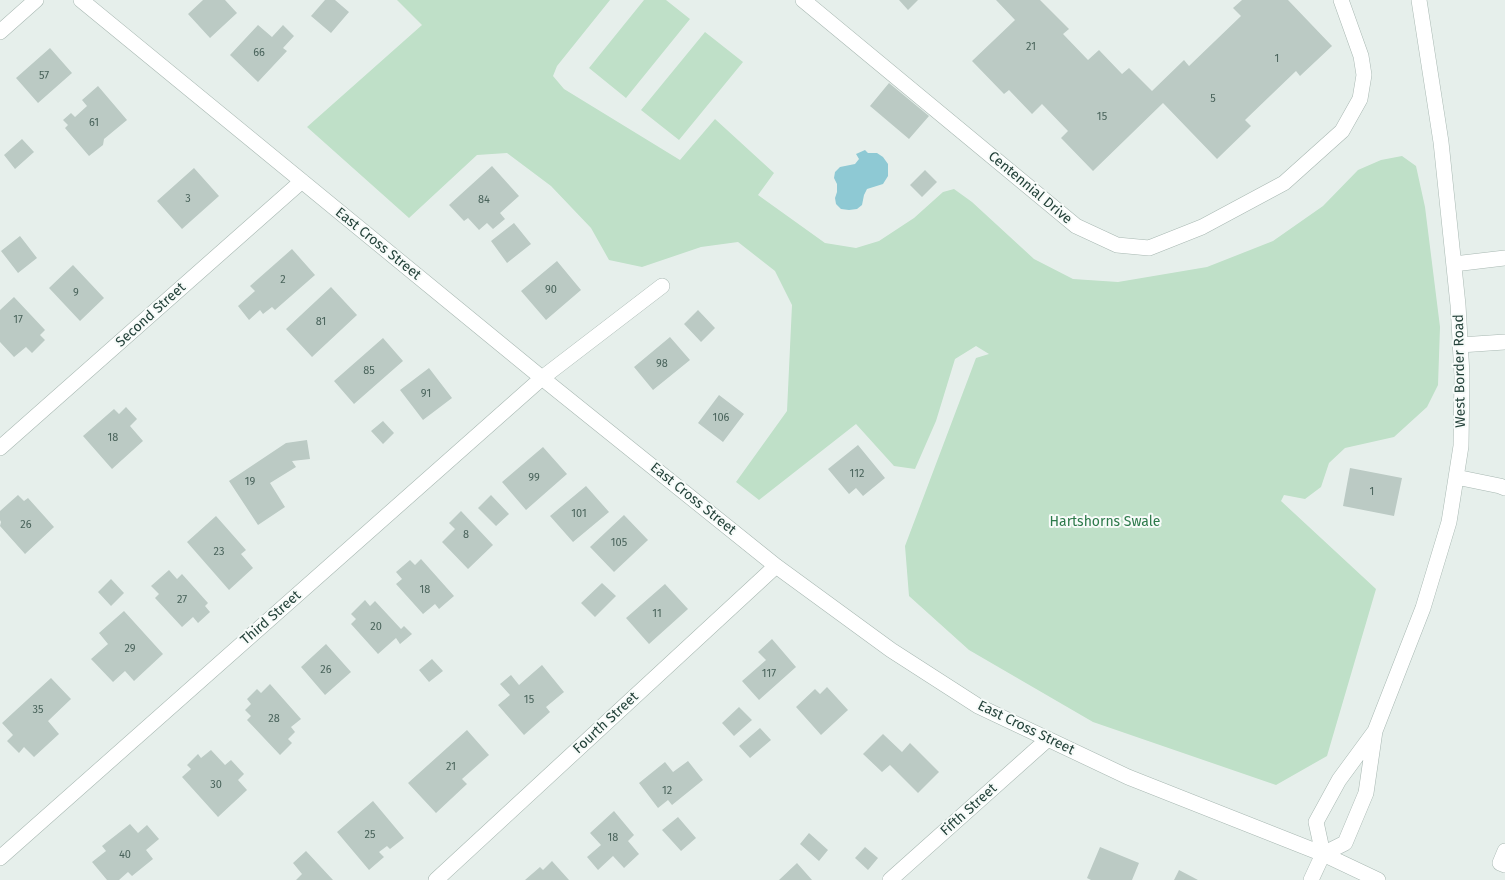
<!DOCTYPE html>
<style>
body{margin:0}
canvas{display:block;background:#e6efeb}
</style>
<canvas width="1505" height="880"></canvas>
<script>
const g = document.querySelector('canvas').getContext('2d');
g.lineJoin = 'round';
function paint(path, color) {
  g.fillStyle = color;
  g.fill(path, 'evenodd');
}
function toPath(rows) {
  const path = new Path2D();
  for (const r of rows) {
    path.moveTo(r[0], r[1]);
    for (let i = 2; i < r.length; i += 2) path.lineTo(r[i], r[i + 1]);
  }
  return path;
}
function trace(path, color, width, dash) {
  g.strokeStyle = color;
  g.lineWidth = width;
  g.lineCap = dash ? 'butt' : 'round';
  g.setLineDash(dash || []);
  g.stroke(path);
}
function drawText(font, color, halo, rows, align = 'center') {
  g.font = font + ' "Fira Sans",sans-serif';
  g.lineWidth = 4;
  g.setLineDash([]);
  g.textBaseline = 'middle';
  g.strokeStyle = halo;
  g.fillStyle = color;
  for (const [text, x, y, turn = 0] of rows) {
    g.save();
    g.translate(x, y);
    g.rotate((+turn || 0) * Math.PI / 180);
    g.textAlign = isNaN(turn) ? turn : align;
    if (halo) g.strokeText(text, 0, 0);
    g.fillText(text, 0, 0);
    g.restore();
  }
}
const green = toPath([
 [397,0,610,0,557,66,553,76,564,89,680,160,715,119,774,173,758,195,825,243,856,248,879,241,914,218,943,192,954,189,972,202,1034,259,1073,279,1118,282,1207,267,1273,241,1323,206,1358,170,1381,160,1402,156,1416,166,1425,207,1440,327,1438,385,1427,407,1394,437,1345,448,1329,463,1321,487,1305,499,1284,495,1281,501,1376,589,1327,756,1276,785,1093,722,969,650,909,596,905,546,976,358,989,354,976,346,955,359,936,421,915,469,894,466,856,424,759,500,736,482,787,411,792,305,775,271,738,242,701,247,642,267,609,260,591,228,551,186,507,153,477,155,409,218,307,127,422,25],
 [644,0,666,0,690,19,626,98,589,68],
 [705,32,743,62,679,140,641,110]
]);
const water = toPath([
 [865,150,868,153,877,153,883,157,888,164,888,176,883,184,867,189,864,195,862,205,857,209,849,210,841,209,836,204,835,198,837,192,837,184,834,178,835,172,840,167,855,164,859,159,856,154]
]);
const building = toPath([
 [203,0,225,0,237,13,210,38,188,14],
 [325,0,335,0,349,12,331,33,311,16],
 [899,0,918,0,908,10],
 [996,0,1040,0,1069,29,1063,34,1088,60,1099,50,1122,74,1129,68,1152,91,1184,60,1189,66,1241,16,1233,8,1242,0,1288,0,1332,46,1300,76,1296,71,1245,120,1251,126,1217,159,1163,103,1093,171,1061,138,1068,131,1042,104,1032,114,1009,90,1004,94,972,61,1015,20],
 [258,25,272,37,283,25,294,36,283,48,287,51,258,82,230,55],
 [50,48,72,73,38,103,16,78],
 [889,83,929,116,909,139,870,106],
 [98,86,127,120,104,139,103,145,89,156,65,128,68,125,63,120,71,113,75,117,87,106,82,100],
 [22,139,34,152,15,169,4,155],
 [492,166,519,196,500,213,505,219,493,229,487,223,479,230,468,218,464,221,449,205],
 [194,168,219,196,182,229,157,201],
 [925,170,937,182,922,197,910,185],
 [514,223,531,244,507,263,491,241],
 [20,236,37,258,18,273,1,251],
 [292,249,315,275,275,310,272,307,263,314,260,310,249,320,238,306,255,291,250,286],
 [557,261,581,290,546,320,521,291],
 [73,265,104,298,80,321,49,288],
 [331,287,357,315,312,357,286,329],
 [14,297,45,330,40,335,45,340,32,353,26,347,14,357,0,342,0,310],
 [698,310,715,328,701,342,684,324],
 [670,337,690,360,653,390,634,367],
 [383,338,403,361,354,404,334,381],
 [429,368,452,398,423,420,400,390],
 [719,395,744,414,723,442,698,423],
 [126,407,137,419,130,426,143,441,112,469,83,436,114,409,119,414],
 [383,421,394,433,383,444,371,431],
 [307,440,310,459,292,461,296,467,270,483,285,507,258,525,229,481,286,443],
 [858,445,885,478,863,496,856,488,849,494,828,469],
 [543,447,567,474,526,510,502,482],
 [1350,468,1402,478,1394,516,1343,506],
 [586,486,609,512,573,542,550,516],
 [18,495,24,501,28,498,54,527,25,554,0,526,1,522,0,520,0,511],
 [491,495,509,514,496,526,478,508],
 [461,511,493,545,468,569,442,542,455,529,449,523],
 [624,515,648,540,614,572,590,547],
 [216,516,246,550,241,554,253,568,229,590,187,542],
 [421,559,454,596,439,609,435,604,423,614,396,584,402,579,396,572,410,560,415,565],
 [169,570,177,579,182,574,208,603,205,606,210,612,198,623,193,617,182,627,155,598,159,594,151,586],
 [111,579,124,593,111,606,98,592],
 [602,583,616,596,595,617,581,603],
 [665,584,688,609,649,644,626,618],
 [365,600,370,606,375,601,401,629,404,626,412,634,400,644,396,638,378,654,351,624,356,619,351,614],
 [124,611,163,654,134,681,125,671,113,682,91,659,108,644,99,633],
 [772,639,796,667,759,700,742,681,766,660,758,652],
 [326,644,351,672,325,695,301,667],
 [432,659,443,671,429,682,419,670],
 [542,665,564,692,546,707,550,712,524,735,498,705,510,695,500,684,511,675,519,685],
 [51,678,71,699,48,721,59,734,34,757,24,747,19,753,7,741,13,735,2,723],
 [270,684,301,719,291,727,295,732,288,739,292,743,280,755,247,720,251,716,245,710,251,704,247,699,257,689,261,693],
 [827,687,848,710,821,735,796,707,815,689,820,694],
 [739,707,752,720,734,736,722,723],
 [760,728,771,740,750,758,739,746],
 [467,730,489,755,462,779,467,784,436,813,408,783],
 [883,734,902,752,910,743,939,772,918,793,890,765,882,772,863,754],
 [211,750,225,765,231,760,244,774,238,780,247,790,218,817,182,777,191,769,187,765,198,754,201,758],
 [688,761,703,780,672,805,668,800,658,808,639,783,665,762,673,772],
 [373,801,404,838,390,849,387,846,379,852,384,857,369,870,337,832],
 [614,811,634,835,628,841,639,854,624,868,613,856,598,870,587,857,601,845,590,833],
 [678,817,696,838,681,851,662,830],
 [130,824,138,833,147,825,159,839,146,850,153,859,132,876,128,872,119,880,107,880,92,862,106,851,102,846],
 [809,833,828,850,819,861,800,844],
 [865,847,878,858,868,870,855,858],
 [1100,847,1139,863,1132,880,1091,880,1087,878],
 [306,851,333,880,296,880,302,874,293,863],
 [552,861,569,880,525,880,540,867,543,870],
 [797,863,812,880,779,880],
 [1179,870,1198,880,1174,880]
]);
const minor = toPath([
 [81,0,542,378,776,566,891,650,978,706,1128,777,1323,854,1378,880],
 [803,0,1076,226,1117,245,1149,248,1202,227,1284,183,1342,131,1360,99,1364,75,1361,56,1341,0],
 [0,32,36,0],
 [1454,264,1505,258],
 [1460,345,1505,342],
 [0,448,302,181],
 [1456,477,1500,486,1505,488],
 [1375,731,1423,608,1449,522,1461,446,1462,375,1458,305,1441,142,1419,0],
 [1505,851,1500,863,1505,865],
 [0,858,542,378,662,286],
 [436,880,776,566],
 [890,880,1048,739],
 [1311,880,1323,854,1316,822,1339,780,1375,731,1366,793,1345,843,1323,854]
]);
const numberNames = [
 ["21",1031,47],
 ["66",259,53],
 ["1",1277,59],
 ["57",44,76],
 ["5",1213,99],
 ["15",1102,117],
 ["61",94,123],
 ["3",188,199],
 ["84",484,200],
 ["2",283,280],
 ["90",551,290],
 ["9",76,293],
 ["17",18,320],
 ["81",321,322],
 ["98",662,364],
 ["85",369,371],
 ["91",426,394],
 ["106",721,418],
 ["18",113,438],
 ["112",857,474],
 ["99",534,478],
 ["19",250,482],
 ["1",1372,492],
 ["101",579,514],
 ["26",26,525],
 ["8",466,535],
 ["105",619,543],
 ["23",219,552],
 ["18",425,590],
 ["27",182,600],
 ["11",657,614],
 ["20",376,627],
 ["29",130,649],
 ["26",326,670],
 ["117",769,674],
 ["15",529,700],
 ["35",38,710],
 ["28",274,719],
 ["21",451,767],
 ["30",216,785],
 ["12",667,791],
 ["25",370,835],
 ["18",613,838],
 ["40",125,855]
];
const streetNames = [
 ["Centennial Drive",1030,188,40],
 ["East Cross Street",378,244,39],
 ["Second Street",151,315,-42],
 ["West Border Road",1460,371,-91],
 ["East Cross Street",693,499,39],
 ["Third Street",271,618,-41],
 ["Fourth Street",606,723,-43],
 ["East Cross Street",1026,728,26],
 ["Fifth Street",969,810,-42]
];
const parkNames = [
 ["Hartshorns Swale",1105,522]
];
paint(green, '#bfe0c8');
paint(water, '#8ec9d4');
paint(building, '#bbcac4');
trace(minor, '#a8b8b2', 16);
trace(minor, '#fff', 15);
drawText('11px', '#4a645c', null, numberNames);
drawText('14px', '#24423a', '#f7fbf9', streetNames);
drawText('14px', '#2d7a4b', '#f7fbf9', parkNames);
</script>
